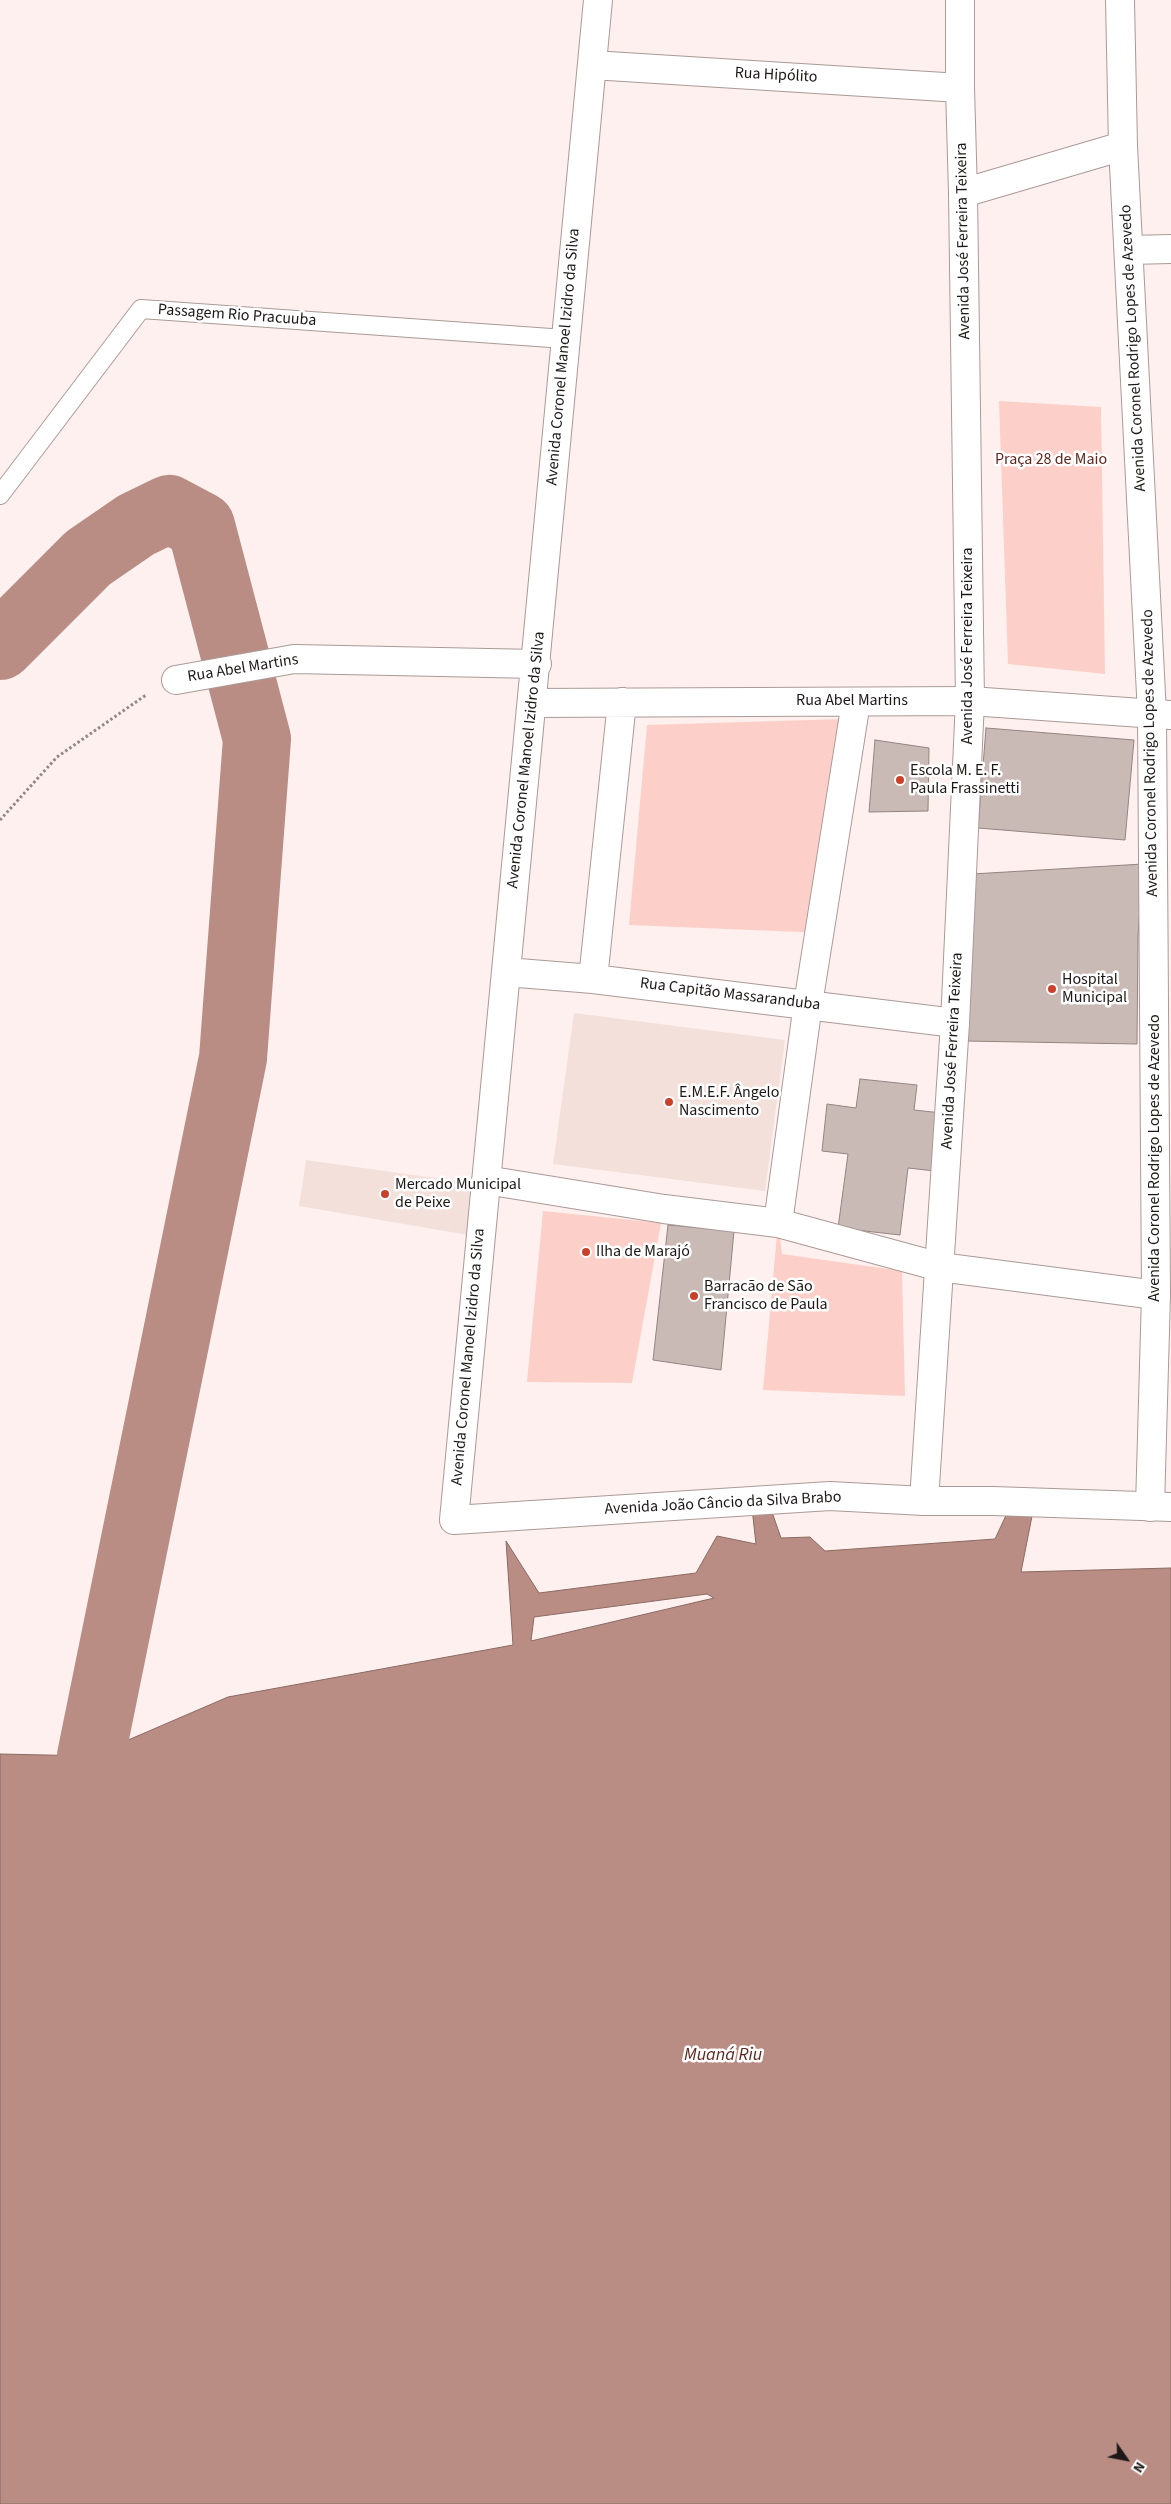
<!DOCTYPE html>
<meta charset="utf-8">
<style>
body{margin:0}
#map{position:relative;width:1171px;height:2504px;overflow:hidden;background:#fef0ee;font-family:"Source Sans 3",sans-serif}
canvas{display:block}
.north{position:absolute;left:1101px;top:2434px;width:50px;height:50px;-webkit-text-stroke:4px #fff;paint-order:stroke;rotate:123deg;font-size:14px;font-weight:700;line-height:20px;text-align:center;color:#1d1817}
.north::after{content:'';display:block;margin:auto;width:18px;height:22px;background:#1d1817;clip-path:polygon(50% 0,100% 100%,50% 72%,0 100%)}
</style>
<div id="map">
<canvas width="1171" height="2504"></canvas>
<div class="north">N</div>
</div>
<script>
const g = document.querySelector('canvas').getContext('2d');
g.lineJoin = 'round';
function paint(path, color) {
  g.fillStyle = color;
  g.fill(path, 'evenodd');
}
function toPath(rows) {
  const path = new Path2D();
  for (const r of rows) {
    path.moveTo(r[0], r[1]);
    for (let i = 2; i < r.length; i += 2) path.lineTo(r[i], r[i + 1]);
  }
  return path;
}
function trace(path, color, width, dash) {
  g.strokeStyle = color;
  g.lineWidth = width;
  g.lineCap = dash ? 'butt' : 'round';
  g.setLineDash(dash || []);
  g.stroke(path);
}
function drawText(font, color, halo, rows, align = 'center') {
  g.font = font + ' "Source Sans 3",sans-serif';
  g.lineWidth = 5;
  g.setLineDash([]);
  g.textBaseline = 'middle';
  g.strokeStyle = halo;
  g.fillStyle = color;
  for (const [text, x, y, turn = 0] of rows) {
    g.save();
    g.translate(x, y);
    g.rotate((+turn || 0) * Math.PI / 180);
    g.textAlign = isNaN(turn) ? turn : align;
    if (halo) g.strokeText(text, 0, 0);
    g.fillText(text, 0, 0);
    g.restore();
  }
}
const built = toPath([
 [574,1013,785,1040,765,1191,553,1164],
 [306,1160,470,1183,468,1235,299,1206]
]);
const green = toPath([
 [999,401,1101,407,1105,674,1008,664],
 [842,719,824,933,629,925,647,725],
 [543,1211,661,1223,632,1383,527,1382],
 [778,1223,782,1254,902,1271,905,1396,763,1390]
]);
const water = toPath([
 [752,1508,773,1515,781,1538,810,1537,825,1551,995,1539,1009,1509,1033,1511,1021,1572,1171,1568,1171,2504,0,2504,0,1754,91,1756,228,1697,513,1645,506,1541,539,1593,696,1573,717,1536,756,1544,752,1508],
 [707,1594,714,1598,531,1641,534,1617,707,1594]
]);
const river = toPath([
 [0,646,88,558,136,525,169,509,201,526,257,739,233,1058,91,1756]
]);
const building = toPath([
 [986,728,1134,740,1125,840,978,828,986,728],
 [875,740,929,748,928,811,869,812,875,740],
 [1143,864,1138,937,1137,1044,964,1041,972,874,1143,864],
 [860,1079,917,1085,914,1110,942,1113,935,1171,908,1168,900,1235,838,1228,848,1154,822,1151,827,1104,856,1108,860,1079],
 [668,1225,734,1231,721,1370,653,1360,668,1225]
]);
const path = toPath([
 [0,820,57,757,146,695]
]);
const lane = toPath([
 [0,495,141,309,565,339]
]);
const street = toPath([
 [592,65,960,88],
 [963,193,1123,146],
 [1129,250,1171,249],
 [176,680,294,659,537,664],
 [533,703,970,701,1171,715],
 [506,972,593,979,955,1023],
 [593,979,622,702],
 [486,1180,664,1209,778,1223,940,1267,1156,1295],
 [778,1223,808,1004,856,702],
 [454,1520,598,0],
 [454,1520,830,1496,924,1501,993,1501,1171,1507]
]);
const secondary = toPath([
 [1120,0,1123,146,1152,714,1156,1295,1150,1507],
 [924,1501,955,1023,970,701,963,193,960,88,960,0]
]);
const markers = [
 [900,780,5,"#cb402b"],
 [1052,989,5,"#cb402b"],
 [669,1102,5,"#cb402b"],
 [385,1194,5,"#cb402b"],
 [586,1252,5,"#cb402b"],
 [694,1296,5,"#cb402b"]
];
const streetNames = [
 ["Rua Hipólito",776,76,3],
 ["Avenida José Ferreira Teixeira",964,241,-91],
 ["Passagem Rio Pracuuba",237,316,4],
 ["Avenida Coronel Rodrigo Lopes de Azevedo",1134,348,-93],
 ["Avenida Coronel Manoel Izidro da Silva",564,357,-85],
 ["Avenida José Ferreira Teixeira",968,646,-90],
 ["Rua Abel Martins",243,669,-9],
 ["Rua Abel Martins",852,701],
 ["Avenida Coronel Rodrigo Lopes de Azevedo",1151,753,-91],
 ["Avenida Coronel Manoel Izidro da Silva",527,760,-84],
 ["Rua Capitão Massaranduba",730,995,7],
 ["Avenida José Ferreira Teixeira",953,1051,-87],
 ["Avenida Coronel Rodrigo Lopes de Azevedo",1155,1158,-90],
 ["Avenida Coronel Manoel Izidro da Silva",469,1357,-85],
 ["Avenida João Câncio da Silva Brabo",723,1504,-3]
];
const parkNames = [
 ["Praça 28 de Maio",1051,460]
];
const poiNames = [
 ["Escola M. E. F.",910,771],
 ["Paula Frassinetti",910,789],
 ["Hospital",1062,980],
 ["Municipal",1062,998],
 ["E.M.E.F. Ângelo",679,1093],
 ["Nascimento",679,1111],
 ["Mercado Municipal",395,1185],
 ["de Peixe",395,1203],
 ["Ilha de Marajó",596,1252],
 ["Barracão de São",704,1287],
 ["Francisco de Paula",704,1305]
];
const waterNames = [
 ["Muaná Riu",723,2056]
];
paint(built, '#f3e0db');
paint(green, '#fcd0c8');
paint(water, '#b98d84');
trace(water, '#8a6a63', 1);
trace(river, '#b98d84', 68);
paint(building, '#c9bab6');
trace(building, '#938481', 1);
trace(lane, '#aa9a97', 20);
trace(street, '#aa9a97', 30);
trace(secondary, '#aa9a97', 30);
trace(path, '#918785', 3, [2.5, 2.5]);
trace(lane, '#fff', 18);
trace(street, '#fff', 28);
trace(secondary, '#fff', 28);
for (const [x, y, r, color] of markers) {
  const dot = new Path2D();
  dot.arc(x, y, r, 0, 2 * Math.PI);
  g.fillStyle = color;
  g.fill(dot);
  trace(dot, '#fff', 2);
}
drawText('16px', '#1d1817', '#fff', streetNames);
drawText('16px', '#62281f', '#fff', parkNames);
drawText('16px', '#1d1817', '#fff', poiNames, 'left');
drawText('italic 18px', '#61271e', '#fff', waterNames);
</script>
